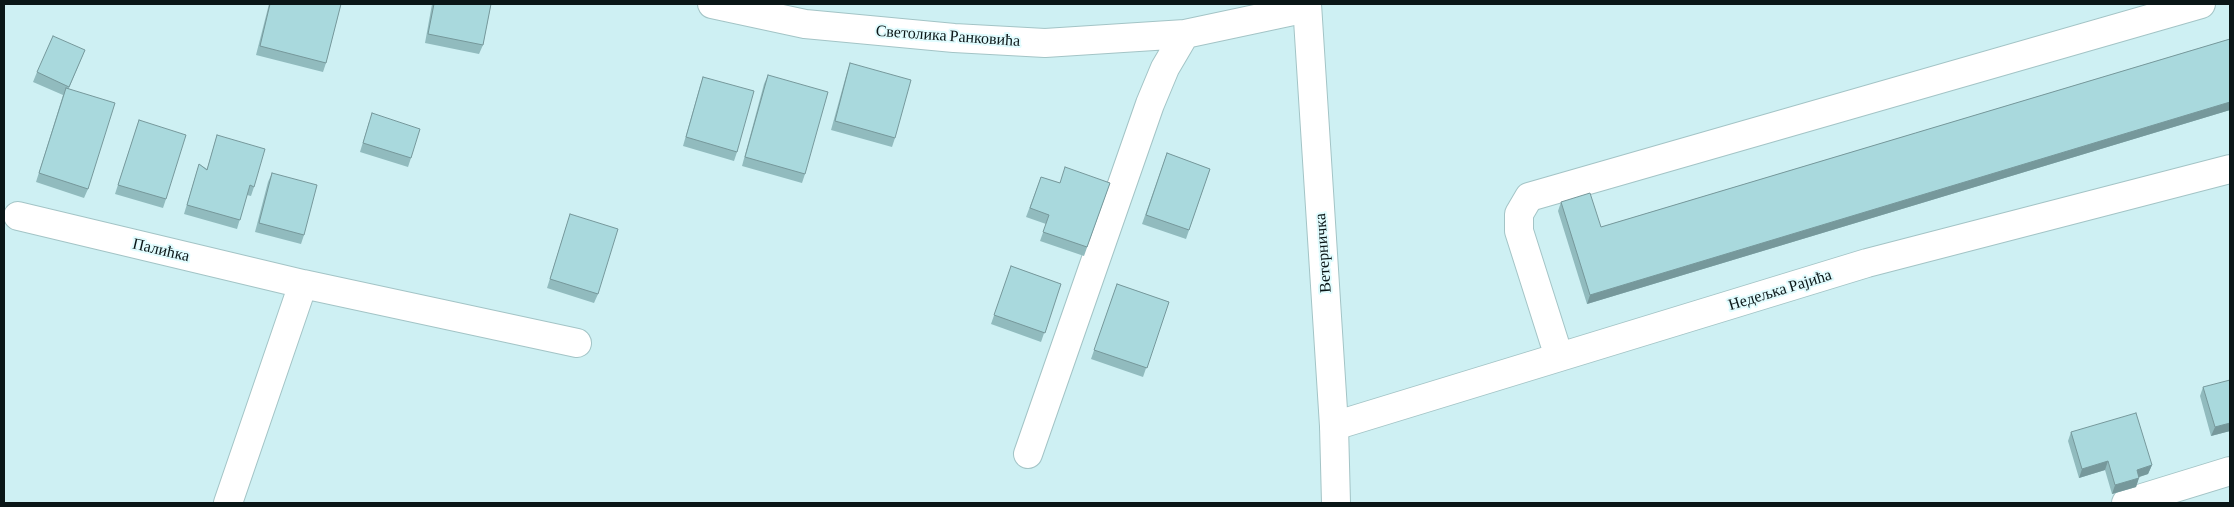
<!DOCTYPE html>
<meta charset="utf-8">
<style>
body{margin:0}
#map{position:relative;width:2234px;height:507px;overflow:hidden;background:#cef0f3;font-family:"Crimson Pro",serif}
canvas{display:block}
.frame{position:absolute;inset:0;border:5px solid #0a1617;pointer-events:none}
</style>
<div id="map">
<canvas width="2234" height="507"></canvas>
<div class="frame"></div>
</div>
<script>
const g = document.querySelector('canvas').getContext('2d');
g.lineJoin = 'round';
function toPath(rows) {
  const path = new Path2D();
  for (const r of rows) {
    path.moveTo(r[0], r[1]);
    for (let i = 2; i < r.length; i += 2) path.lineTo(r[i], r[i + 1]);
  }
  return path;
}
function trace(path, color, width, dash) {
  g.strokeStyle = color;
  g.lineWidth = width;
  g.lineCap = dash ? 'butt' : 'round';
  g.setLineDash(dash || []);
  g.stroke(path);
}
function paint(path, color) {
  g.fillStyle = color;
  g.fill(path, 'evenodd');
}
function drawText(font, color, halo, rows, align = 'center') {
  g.font = font + ' "Crimson Pro",serif';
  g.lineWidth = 4;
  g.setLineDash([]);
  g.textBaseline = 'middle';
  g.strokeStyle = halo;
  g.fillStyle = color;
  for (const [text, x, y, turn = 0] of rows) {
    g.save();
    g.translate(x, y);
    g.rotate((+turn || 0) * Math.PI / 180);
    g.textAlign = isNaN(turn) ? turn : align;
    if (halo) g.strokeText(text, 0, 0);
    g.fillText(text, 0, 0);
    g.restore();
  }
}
const minor = toPath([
 [712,4,805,24,954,38,1045,43,1185,34,1307,8],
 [18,216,303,284,577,343],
 [1559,357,1519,231,1519,214,1529,197,2201,4],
 [1334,426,1867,263,2230,169],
 [1028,454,1150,104,1165,68,1185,34],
 [228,503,303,284],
 [2126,503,2230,471]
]);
const tertiary = toPath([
 [1307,4,1334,426,1336,503]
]);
const wall = toPath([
 [269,4,341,4,326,63,323,72,256,55],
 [432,4,491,4,483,45,479,54,425,43],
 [2230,39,2230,110,1587,304,1558,211,1561,202,1601,227],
 [85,50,69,88,88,189,84,198,36,182,63,95,33,82,37,72],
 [850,63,895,138,892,147,831,130,847,72],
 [768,75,805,174,802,183,742,166,764,84],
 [703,77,737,152,734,161,683,146,700,86],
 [139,120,166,199,163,208,115,194],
 [369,122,411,158,408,167,360,152],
 [217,135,254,187,251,196,247,195,237,229,184,214,199,164,207,169],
 [1167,153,1210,169,1186,239,1142,224],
 [272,173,304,235,301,244,255,232,268,182],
 [1041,177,1060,183,1110,183,1084,256,1040,241,1046,224,1026,217],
 [570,214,598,294,594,303,547,288],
 [1011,266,1061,284,1041,342,991,324],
 [1117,284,1169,302,1143,377,1091,359],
 [2203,387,2230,431,2211,436,2200,396],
 [2071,432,2152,465,2148,474,2139,477,2136,487,2112,494,2105,470,2079,478,2068,441]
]);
const shadedWall = toPath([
 [2230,102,2230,110,1587,304,1590,295],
 [2230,423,2230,431,2211,436,2215,427],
 [2108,461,2105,470,2079,478,2082,469],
 [2152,465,2148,474,2133,479,2137,470],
 [2139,478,2136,487,2112,494,2115,485]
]);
const building = toPath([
 [270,4,341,4,326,63,260,46,270,4],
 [434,4,491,4,483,45,428,34,434,4],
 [53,36,85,50,69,87,37,72,53,36],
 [2230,39,2230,102,1590,295,1561,202,1590,193,1601,227,2230,39],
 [850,63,911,80,895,138,835,121,850,63],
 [768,75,828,92,805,174,745,157,768,75],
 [703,77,754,91,737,152,686,137,703,77],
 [66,88,115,103,88,189,39,173,66,88],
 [372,113,420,129,411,158,363,143,372,113],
 [139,120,186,135,166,199,118,185,139,120],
 [217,135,265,149,254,187,250,185,240,220,187,205,199,164,207,170,217,135],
 [1167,153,1210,169,1189,230,1146,215,1167,153],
 [1065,167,1110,183,1087,247,1043,232,1049,215,1030,208,1041,177,1060,183,1065,167],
 [272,173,317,185,304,235,259,223,272,173],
 [570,214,618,229,598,294,550,279,570,214],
 [1011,266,1061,284,1045,333,994,315,1011,266],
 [1117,284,1169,302,1147,368,1094,350,1117,284],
 [2230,380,2230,423,2215,427,2203,387,2230,380],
 [2136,413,2152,465,2137,470,2139,478,2115,485,2108,461,2082,469,2071,432,2136,413]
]);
const streetNames = [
 ["Светолика Ранковића",948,36,4],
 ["Палићка",161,250,13],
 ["Ветерничка",1323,253,-94],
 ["Недељка Рајића",1780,290,-17]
];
trace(minor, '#a3c4c6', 30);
trace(tertiary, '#a3c4c6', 30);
trace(minor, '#fff', 28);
trace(tertiary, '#fff', 28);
paint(wall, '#91bbbe');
paint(shadedWall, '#76989b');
paint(building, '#a9d9dd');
trace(building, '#76989b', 1);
drawText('16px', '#0a1617', '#e1fcfe', streetNames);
</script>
